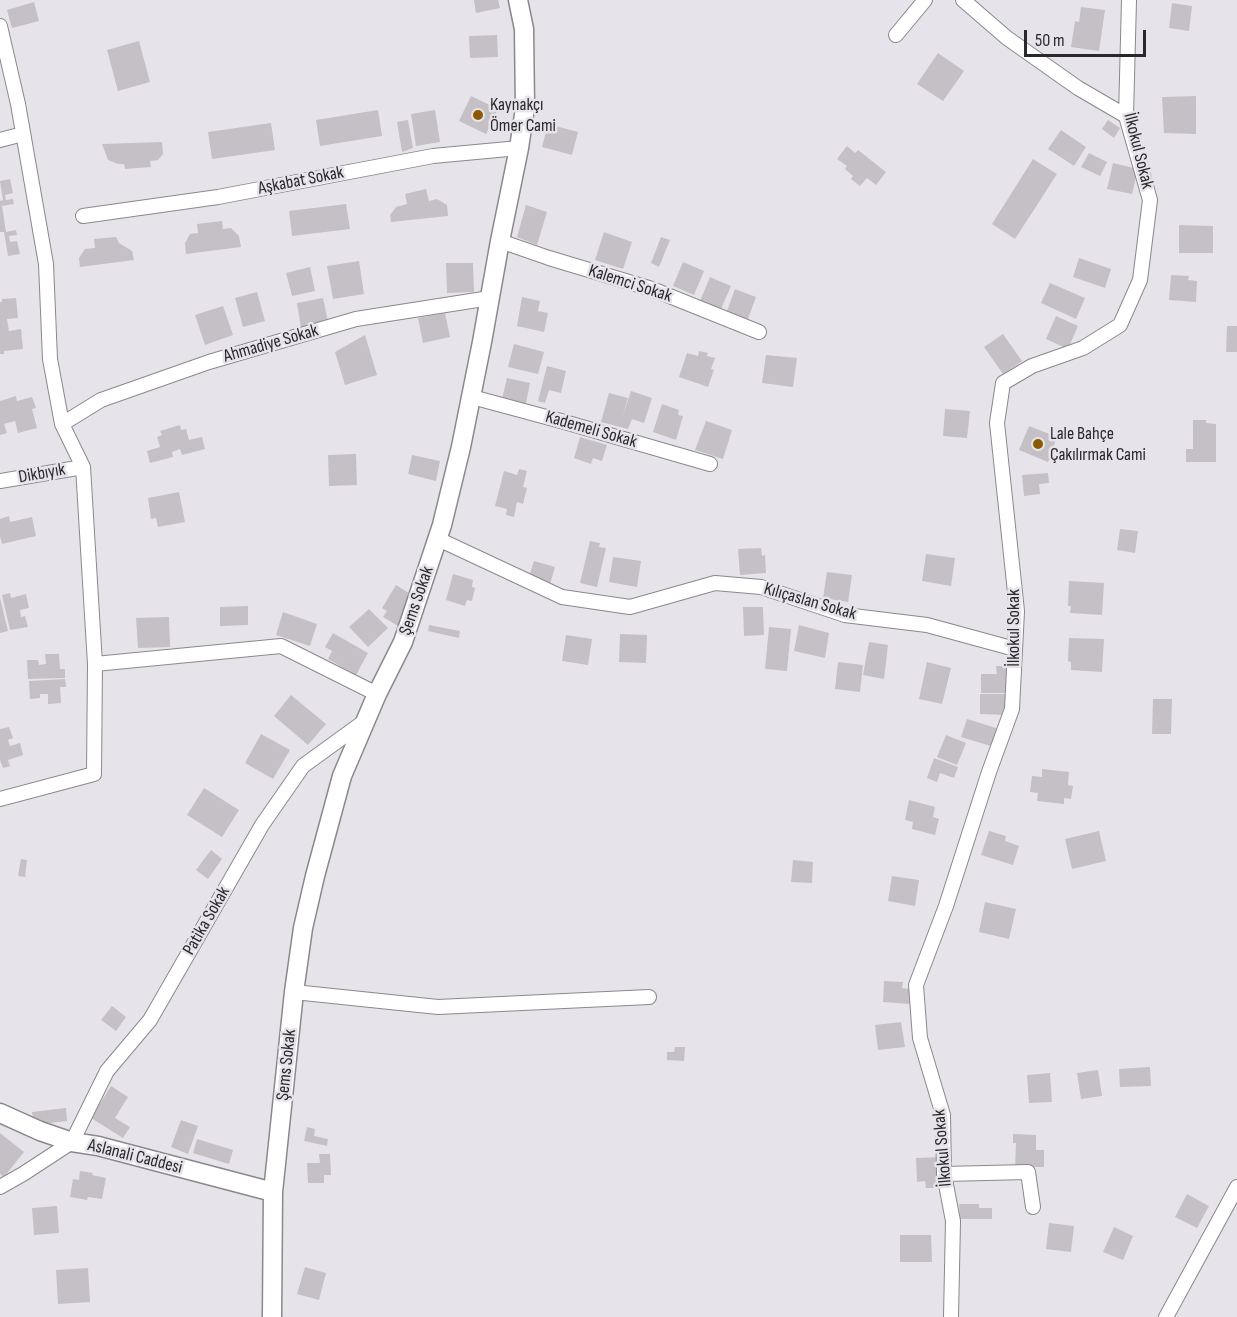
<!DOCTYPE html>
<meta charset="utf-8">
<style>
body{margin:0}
#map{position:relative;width:1237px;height:1317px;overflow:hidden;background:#e6e4ea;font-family:"Sofia Sans Condensed",sans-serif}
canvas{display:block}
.scale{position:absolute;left:1024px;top:30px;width:122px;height:27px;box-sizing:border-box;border:3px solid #29282a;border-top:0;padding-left:8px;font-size:18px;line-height:21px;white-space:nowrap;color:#29282a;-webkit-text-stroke:4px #e6e4ea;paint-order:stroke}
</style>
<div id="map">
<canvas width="1237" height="1317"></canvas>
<div class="scale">50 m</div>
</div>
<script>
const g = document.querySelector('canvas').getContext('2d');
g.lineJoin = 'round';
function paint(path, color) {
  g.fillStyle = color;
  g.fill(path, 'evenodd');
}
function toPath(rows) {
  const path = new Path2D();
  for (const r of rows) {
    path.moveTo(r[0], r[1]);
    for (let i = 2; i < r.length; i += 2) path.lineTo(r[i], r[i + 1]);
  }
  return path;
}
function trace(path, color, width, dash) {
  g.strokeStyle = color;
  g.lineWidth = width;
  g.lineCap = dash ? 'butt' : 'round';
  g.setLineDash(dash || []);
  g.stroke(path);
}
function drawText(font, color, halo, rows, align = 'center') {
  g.font = font + ' "Sofia Sans Condensed",sans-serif';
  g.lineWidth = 5;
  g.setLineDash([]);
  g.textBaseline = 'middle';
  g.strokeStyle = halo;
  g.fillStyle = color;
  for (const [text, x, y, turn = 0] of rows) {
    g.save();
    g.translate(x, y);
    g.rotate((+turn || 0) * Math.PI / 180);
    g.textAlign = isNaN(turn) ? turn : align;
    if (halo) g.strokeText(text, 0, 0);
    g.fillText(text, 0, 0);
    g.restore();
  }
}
const building = toPath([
 [474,0,498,0,500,8,476,13],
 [34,2,39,21,12,28,7,10],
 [1172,3,1192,6,1189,31,1169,28],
 [1081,7,1105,10,1099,51,1071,47,1075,21,1079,22],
 [497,35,498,57,470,58,469,36],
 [139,41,150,82,118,91,107,50],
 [938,53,964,71,943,101,917,84],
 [471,96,498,109,486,134,459,121],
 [1196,96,1196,134,1164,133,1162,97],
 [378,110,382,136,320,146,316,120],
 [435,110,440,142,416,146,411,114],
 [408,120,413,148,402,152,397,122],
 [1108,120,1120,128,1114,138,1102,129],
 [271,123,275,150,212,159,208,132],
 [548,124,578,132,572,155,542,147],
 [1061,130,1086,147,1074,166,1048,149],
 [162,142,163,154,158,160,150,161,151,167,125,169,124,164,118,164,108,160,102,144],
 [847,146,855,153,858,150,886,172,876,185,867,178,860,186,851,179,853,176,845,169,847,166,837,159],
 [1089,153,1107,162,1100,176,1081,167],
 [1033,159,1057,174,1015,239,992,224],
 [1113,163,1138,169,1132,194,1107,189],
 [10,179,13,193,5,195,6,200,13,199,14,204,2,206,6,232,16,230,17,235,9,236,10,242,17,241,20,254,8,256,4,232,0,232,0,201,3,200,0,181],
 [426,189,429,201,437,199,447,205,448,216,391,222,390,215,396,207,407,204,405,194],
 [346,204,350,229,292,236,289,211],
 [526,205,547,212,537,245,517,237],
 [222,221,223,229,231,228,239,236,241,247,186,254,185,243,190,234,198,233,197,224],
 [1179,225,1213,226,1213,253,1179,253],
 [604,232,632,242,623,269,595,260],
 [116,237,119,243,132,251,134,260,80,267,79,258,85,249,95,248,94,239],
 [661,237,670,240,659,267,651,263],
 [1079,258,1111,269,1105,288,1073,277],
 [359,261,364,294,333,299,327,266],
 [683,262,704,271,694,295,673,286],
 [446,263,473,263,474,292,447,293],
 [310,267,315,291,292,296,286,273],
 [1171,275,1189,276,1188,280,1197,281,1196,302,1169,300],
 [710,277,731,286,721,309,700,301],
 [1050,283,1085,298,1076,319,1041,303],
 [735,289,756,297,748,319,727,311],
 [257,292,265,321,243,327,235,298],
 [522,297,540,301,538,311,548,313,544,332,517,326],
 [16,298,18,318,7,319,9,331,21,329,23,349,4,351,4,354,0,354,0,302,2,302,2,299],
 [323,298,328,322,301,328,297,303],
 [223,306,233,335,205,345,195,315],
 [445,313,450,337,423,343,418,318],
 [1056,316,1078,326,1068,349,1046,339],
 [1227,326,1237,326,1237,352,1226,352],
 [1003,334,1022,361,1003,374,984,347],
 [365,335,377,375,345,385,335,352],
 [514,344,544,352,538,374,508,367],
 [699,351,708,353,707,356,715,358,711,369,714,370,708,387,679,377,687,353,698,356],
 [766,355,797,358,793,387,762,383],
 [547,366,566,371,561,393,549,390,545,403,538,401],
 [507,378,530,383,525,408,501,403],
 [631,391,652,398,644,423,632,419,628,429,601,422,609,393,628,398,622,418],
 [16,396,17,401,32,397,36,408,32,409,37,428,18,433,15,421,4,424,7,433,0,435,0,401],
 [662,404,679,410,678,415,683,416,676,440,653,432],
 [945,409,970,411,967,438,943,436],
 [1193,420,1206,420,1206,423,1216,424,1216,462,1186,462,1186,449,1193,449],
 [706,421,732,430,723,459,695,450],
 [180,425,181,430,186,429,189,440,202,437,205,449,182,455,180,449,172,452,173,457,150,463,147,451,160,447,157,437,162,435,160,431],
 [1029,426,1057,437,1048,462,1019,450],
 [580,437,607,445,602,461,593,458,591,464,574,458],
 [356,454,357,485,329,486,328,455],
 [412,455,440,461,436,481,408,474],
 [519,469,527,471,523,487,527,488,523,504,517,502,514,517,506,515,507,509,495,506,504,471,517,475],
 [1048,473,1049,483,1039,484,1040,494,1024,496,1022,475],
 [179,492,185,522,158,527,156,518,151,519,148,498],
 [9,516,10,522,32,517,36,536,2,544,0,536,0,519],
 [1120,529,1138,531,1135,553,1117,550],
 [590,541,600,543,599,547,606,548,597,587,580,583],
 [761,548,762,556,765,555,766,573,740,575,738,549],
 [926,554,955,558,951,586,922,581],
 [613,557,641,561,637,587,609,582],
 [534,561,555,567,550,584,529,577],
 [827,572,852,575,848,602,823,598],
 [453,574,473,580,472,587,475,588,472,601,467,600,465,606,446,600],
 [1069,581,1104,583,1102,615,1070,613,1071,606,1068,606],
 [396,585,417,598,398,626,383,617,387,611,382,608],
 [10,593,11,598,26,594,29,608,20,610,21,617,25,616,28,627,10,630,2,595],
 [0,598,8,631,0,633],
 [248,606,248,625,220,626,220,607],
 [743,607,763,607,764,635,744,636],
 [369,609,388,628,368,647,349,627],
 [283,612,317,624,310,646,276,635],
 [169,617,170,647,138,648,136,618],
 [429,625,460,631,459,638,428,631],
 [799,625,829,633,825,658,794,651],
 [769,627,791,629,787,671,765,669],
 [333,633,368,653,356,675,328,659,332,651,325,647],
 [620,634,647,635,646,663,619,662],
 [566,635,592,639,588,665,562,661],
 [1069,638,1104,639,1102,672,1071,670,1071,662,1068,661],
 [869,642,888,645,884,679,863,675],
 [45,654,59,654,60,669,65,669,65,678,28,679,27,660,38,660,39,665,46,664],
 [838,662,863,665,860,692,835,689],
 [927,662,951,668,942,704,919,699],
 [996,666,1007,666,1008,693,981,693,981,674,997,674],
 [65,679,66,687,60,687,61,703,48,704,48,694,40,694,40,698,30,699,29,681],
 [980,694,1007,694,1007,715,980,714],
 [291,695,326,724,308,745,274,716],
 [1153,699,1172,699,1171,734,1152,734],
 [967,719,999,729,994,747,961,737],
 [9,727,13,738,8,740,10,746,20,743,23,755,8,760,10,766,3,768,0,760,0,729],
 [261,734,290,750,273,779,245,763],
 [946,735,966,743,957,765,937,757],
 [934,758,958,767,954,778,940,773,937,782,927,778],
 [1042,769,1069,772,1068,785,1073,786,1071,799,1064,798,1064,804,1037,801,1038,793,1030,792,1032,776,1042,777],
 [204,788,239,810,222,837,187,815],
 [909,800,935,807,933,817,939,819,935,835,912,829,913,822,905,820],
 [989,831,1006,836,1005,841,1019,846,1013,865,981,855],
 [1099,831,1106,861,1072,869,1065,839],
 [211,850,222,859,208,879,196,870],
 [21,859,27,860,25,877,18,876],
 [793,860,813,862,812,883,791,882],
 [892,876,919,880,915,906,888,901],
 [985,902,1016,909,1009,939,979,932],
 [884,981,903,982,902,988,910,989,909,1004,883,1002],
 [112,1006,126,1017,116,1031,101,1020],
 [901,1022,905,1047,878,1050,875,1025],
 [675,1047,685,1047,684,1061,667,1060,667,1052,674,1052],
 [1150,1067,1151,1086,1120,1087,1119,1069],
 [1098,1070,1102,1096,1081,1099,1077,1073],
 [1050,1073,1052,1102,1029,1103,1027,1075],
 [111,1086,128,1097,115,1118,130,1127,123,1138,91,1118],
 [66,1108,67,1121,34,1125,32,1112],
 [181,1120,198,1126,188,1154,171,1147],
 [307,1127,315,1129,314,1136,328,1139,327,1146,304,1141],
 [0,1133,24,1152,4,1177,0,1174],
 [1013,1134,1036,1135,1036,1150,1044,1150,1044,1167,1031,1167,1015,1170,1016,1143,1013,1143],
 [197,1139,233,1150,229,1164,193,1153],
 [319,1154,330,1154,331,1175,324,1175,324,1183,308,1183,307,1163,320,1163],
 [942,1157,943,1188,926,1188,925,1181,917,1182,916,1158],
 [80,1171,93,1173,92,1175,106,1178,102,1199,88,1197,87,1200,70,1197,73,1179,79,1180],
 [1187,1194,1209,1206,1197,1228,1175,1217],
 [959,1204,979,1204,979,1208,992,1208,992,1219,960,1219],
 [57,1206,59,1233,34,1235,32,1208],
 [1049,1223,1074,1226,1071,1252,1046,1249],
 [1114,1227,1133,1236,1123,1260,1103,1252],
 [900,1235,931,1235,932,1262,900,1262],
 [305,1267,326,1273,319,1300,297,1294],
 [88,1268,90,1302,58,1304,56,1270]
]);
const minor = toPath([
 [963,0,1007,38,1078,88,1126,116],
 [0,26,18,104,46,264,50,359,62,424,83,467,95,664,94,774,0,799],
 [896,35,925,0],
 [0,140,23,134],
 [83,216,218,197,433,156,519,148],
 [500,241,549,258,652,289,759,332],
 [472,397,561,421,710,464],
 [62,424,101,400,209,362,356,319,490,298],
 [0,481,83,467],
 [438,539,562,597,630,607,715,583,761,587,845,615,927,625,1015,649],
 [95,664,281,646,377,694],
 [294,992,438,1007,649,997],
 [944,1174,1028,1172,1033,1207],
 [0,1187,23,1174,72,1142,107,1071,150,1020,262,825,303,766,365,721],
 [951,1317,953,1221,944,1174,943,1115,920,1038,916,985,946,906,989,772,1012,709,1017,611,997,423,1003,383,1032,366,1083,348,1120,325,1140,280,1150,200,1126,116,1129,0],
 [1166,1317,1237,1187]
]);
const tertiary = toPath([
 [0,1113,40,1131,72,1142,98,1146,273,1192],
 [272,1317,273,1192,294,992,303,928,315,876,342,776,377,694,403,642,442,525,461,447,482,342,500,241,519,148,525,108,524,29,518,0]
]);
const markers = [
 [478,115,6,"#8b5a02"],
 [1038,444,6,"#8b5a02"]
];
const poiNames = [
 ["Kaynakçı",490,105],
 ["Ömer Cami",490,126],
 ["Lale Bahçe",1050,434],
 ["Çakılırmak Cami",1050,455]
];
const streetNames = [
 ["İlkokul Sokak",1138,151,76],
 ["Aşkabat Sokak",301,181,-11],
 ["Kalemci Sokak",630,284,18],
 ["Ahmadiye Sokak",271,344,-16],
 ["Kademeli Sokak",591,430,16],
 ["Dikbıyık",42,474,-10],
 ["Şems Sokak",417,601,-71],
 ["Kılıçaslan Sokak",810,602,16],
 ["İlkokul Sokak",1014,628,-90],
 ["Patika Sokak",207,921,-60],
 ["Şems Sokak",287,1065,-84],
 ["İlkokul Sokak",943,1148,-95],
 ["Aslanali Caddesi",135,1157,14]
];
paint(building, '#c5c0c5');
trace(minor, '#8a888d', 16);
trace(tertiary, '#8a888d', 21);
trace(minor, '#fff', 14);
trace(tertiary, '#fff', 18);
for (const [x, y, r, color] of markers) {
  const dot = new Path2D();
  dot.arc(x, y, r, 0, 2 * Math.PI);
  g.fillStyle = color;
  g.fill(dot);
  trace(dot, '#e6e4ea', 2);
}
drawText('18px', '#29282a', '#e6e4ea', poiNames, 'left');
drawText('18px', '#29282a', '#e6e4ea', streetNames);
</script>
